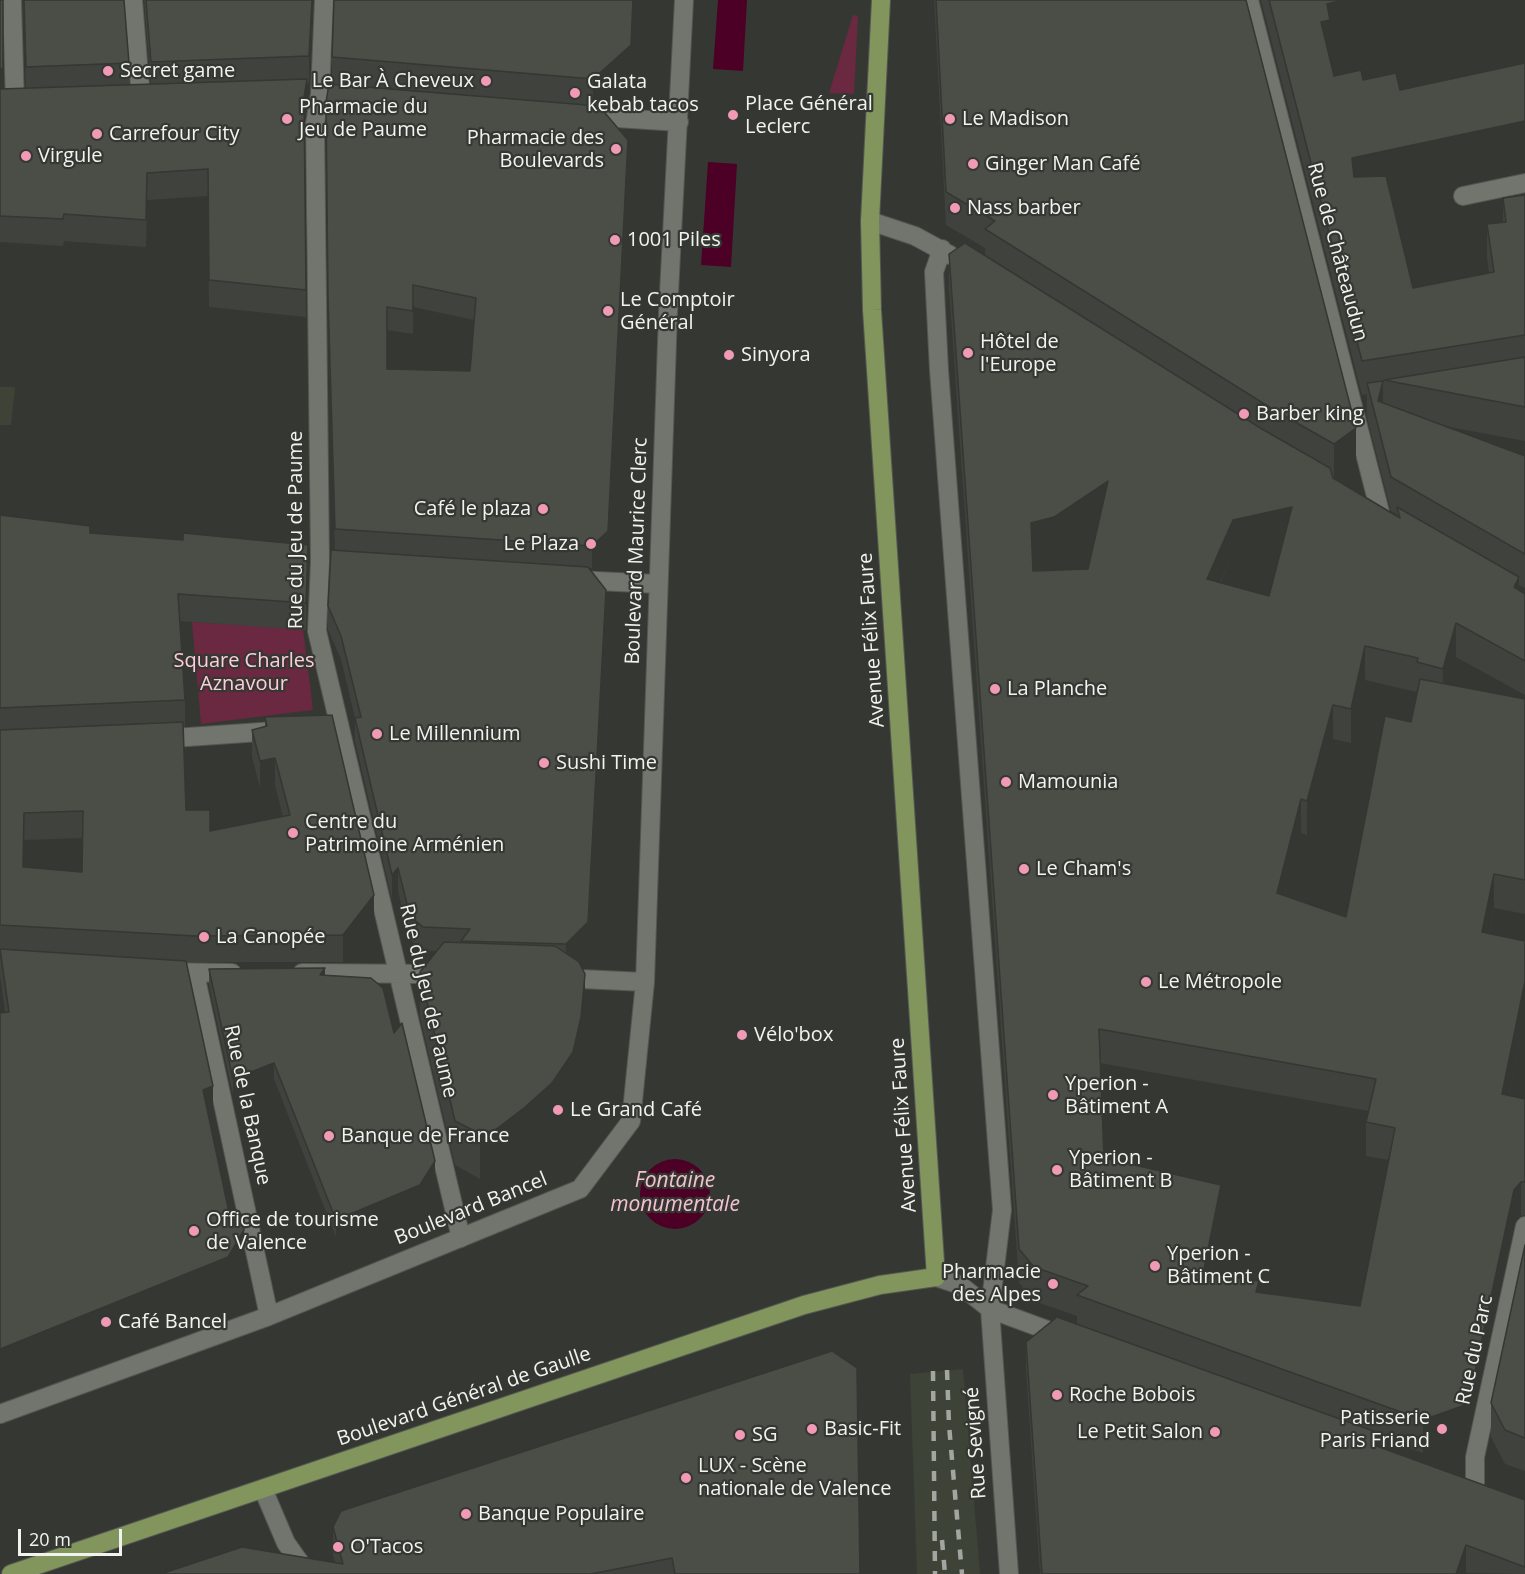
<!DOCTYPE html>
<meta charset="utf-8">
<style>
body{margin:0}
#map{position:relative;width:1525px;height:1574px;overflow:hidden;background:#353832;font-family:"Open Sans",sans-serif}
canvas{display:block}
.scale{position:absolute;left:18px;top:1529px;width:104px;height:27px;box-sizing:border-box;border:3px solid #f1f3ef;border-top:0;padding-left:8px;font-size:18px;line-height:21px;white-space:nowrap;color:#f1f3ef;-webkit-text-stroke:4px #353832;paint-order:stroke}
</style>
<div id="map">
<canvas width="1525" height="1574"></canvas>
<div class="scale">20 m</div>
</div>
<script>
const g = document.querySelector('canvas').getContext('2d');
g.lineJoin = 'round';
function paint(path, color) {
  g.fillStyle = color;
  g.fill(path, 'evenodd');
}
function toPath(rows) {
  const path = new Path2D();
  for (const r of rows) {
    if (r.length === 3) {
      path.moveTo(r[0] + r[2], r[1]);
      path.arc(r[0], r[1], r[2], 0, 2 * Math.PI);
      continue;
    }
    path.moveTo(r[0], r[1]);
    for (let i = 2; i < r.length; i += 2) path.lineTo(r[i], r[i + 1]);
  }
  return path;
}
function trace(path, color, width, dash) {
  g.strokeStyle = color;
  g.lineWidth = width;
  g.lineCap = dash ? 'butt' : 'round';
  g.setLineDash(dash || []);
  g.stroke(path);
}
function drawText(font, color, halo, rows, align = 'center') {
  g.font = font + ' "Open Sans",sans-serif';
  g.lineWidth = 4.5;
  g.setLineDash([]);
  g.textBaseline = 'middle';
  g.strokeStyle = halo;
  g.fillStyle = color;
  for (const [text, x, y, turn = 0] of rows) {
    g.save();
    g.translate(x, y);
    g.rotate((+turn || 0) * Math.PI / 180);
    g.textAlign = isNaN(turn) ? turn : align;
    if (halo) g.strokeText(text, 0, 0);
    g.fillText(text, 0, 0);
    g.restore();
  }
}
const built = toPath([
 [0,387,15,387,11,425,0,425],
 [963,1369,980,1574,917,1574,910,1374]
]);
const green = toPath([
 [853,15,858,16,854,94,829,93],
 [192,622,303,629,313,710,201,724]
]);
const water = toPath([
 [718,0,747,0,743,71,713,69],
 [708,162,737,164,731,267,701,265],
 [675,1194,35]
]);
const street = toPath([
 [12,0,15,104],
 [133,0,141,99],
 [324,0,320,94,315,124,320,562,317,631,461,1238],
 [1249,0,1381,516],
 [585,116,679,122],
 [1463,196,1525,183],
 [870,221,915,236,950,255],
 [942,249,934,272,939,370,1002,1210,990,1309],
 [576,580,658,584],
 [159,739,275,731],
 [164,972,232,973],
 [302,973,442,974],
 [195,974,269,1316],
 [560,978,645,982],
 [0,1414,269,1316,580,1189,631,1121,645,982,668,313,684,0],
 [1475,1484,1475,1457,1525,1226],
 [263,1489,286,1543,308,1574]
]);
const secondary = toPath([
 [936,1277,960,1285,990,1309,1066,1337],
 [990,1309,1009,1574]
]);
const primary = toPath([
 [11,1574,804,1305,880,1285,936,1277,872,310,870,221,881,0]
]);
const rail = toPath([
 [947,1370,949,1425,962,1574],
 [933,1371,935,1574],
 [942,1540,945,1574]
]);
const wall = toPath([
 [0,0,3,89,26,88,23,0,124,0,129,63,129,85,151,84,144,0,313,0,309,83,307,83,307,106,304,122,306,317,209,307,208,196,147,200,146,247,64,241,63,246,0,242],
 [334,0,634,0,631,72,593,106,332,84,332,57],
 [934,0,1246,0,1356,462,1334,478,1333,478,1397,516,1397,514,1391,511,1367,417,1367,394,1362,395,1261,0,1377,0,1377,18,1345,25,1345,33,1330,37,1330,53,1329,54,1334,76,1363,80,1400,90,1525,63,1525,155,1388,184,1413,288,1489,273,1487,258,1487,224,1503,222,1503,198,1525,195,1525,441,1444,426,1525,456,1525,588,1519,585,1519,590,1525,594,1525,695,1456,657,1448,685,1525,699,1525,914,1494,908,1489,934,1525,941,1525,1015,1509,1095,1525,1099,1525,1215,1521,1216,1514,1224,1468,1438,1423,1453,1390,1441,1390,1451,1525,1500,1525,1574,1466,1573,1466,1574,1040,1574,1026,1370,1026,1342,1077,1324,1077,1316,1034,1301,1019,1283,949,287,949,254,985,255,985,248,946,225],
 [1099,521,1088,569,1033,571,1032,557,1054,550],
 [1283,543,1269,596,1221,582,1233,553],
 [1365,680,1417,692,1411,722,1346,917,1285,895,1301,833,1307,835,1333,739,1351,743],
 [1100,1063,1369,1111,1366,1122,1366,1156,1389,1160,1360,1306,1259,1292,1210,1275,1221,1219,1104,1158],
 [326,102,628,163,608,553,592,568,589,568,606,613,588,945,575,959,585,1018,581,1061,573,1096,552,1127,524,1153,495,1174,480,1179,455,1165,420,1017,420,972,437,951,423,950,410,940,398,891,392,899,355,741,355,718,341,659,328,630,328,606,335,551,328,319],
 [413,307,474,320,470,371,387,369,387,330,413,334],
 [0,515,90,533,308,572,306,630,180,621,185,700,185,727,183,727,186,810,210,831,283,817,275,785,260,788,252,757,252,730,265,727,265,717,374,922,343,962,186,962,213,1110,208,1112,230,1217,244,1254,228,1281,5,1012,0,975],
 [83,838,82,872,23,867,24,840],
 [209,969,325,975,394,1033,435,1178,420,1201,336,1237,274,1079,233,1095,209,985],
 [1525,1245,1525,1471,1505,1464,1491,1437,1491,1403],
 [333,1527,860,1574,161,1574,335,1562,333,1556]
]);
const shadedWall = toPath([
 [312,0,313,0,309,83,309,56],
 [633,0,634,0,631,72,593,106,593,79],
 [1343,0,1377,0,1377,18,1345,25,1345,33,1330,37,1330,53,1321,56,1321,22,1327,4],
 [3,68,3,95,0,95,0,69],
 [307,79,307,106,304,124,304,97],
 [1525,121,1525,155,1352,192,1352,158],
 [628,140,628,163,608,553,592,568,592,546],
 [1383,381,1383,414,1378,401],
 [1356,428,1356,462,1334,478,1334,444],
 [1108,481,1108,515,1054,550,1031,557,1031,523],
 [1292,507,1292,541,1233,553,1207,612,1207,579,1233,520],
 [308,545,308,572,306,630,306,603],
 [1519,577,1519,611,1514,587],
 [606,590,606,613,588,945,566,968,566,944],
 [1456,623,1456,657,1443,703,1443,669],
 [1365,646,1365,680,1351,743,1351,709],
 [1333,705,1333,739,1307,835,1307,801],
 [275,758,275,785,260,788,260,761],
 [1301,799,1301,833,1277,926,1277,893],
 [398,868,398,891,392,899,392,875],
 [1494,874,1494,908,1482,966,1482,932],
 [374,895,374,922,343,962,343,935],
 [325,968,325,985,320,975],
 [585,974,585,1018,581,1061,573,1096,552,1127,524,1153,495,1174,480,1179,480,1134],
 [1525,981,1525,1015,1502,1128,1502,1094],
 [274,1063,274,1079,233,1095,233,1079],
 [213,1086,213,1110,203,1114,203,1090],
 [435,1161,435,1178,420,1201,336,1237,336,1220],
 [1521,1182,1521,1216,1514,1224,1468,1438,1423,1453,1423,1420,1514,1190],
 [1221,1185,1221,1219,1203,1308,1203,1274],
 [244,1230,244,1254,228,1281,0,1373,0,1349],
 [1390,1437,1390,1465,1371,1444],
 [1466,1545,1466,1574,1456,1574]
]);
const building = toPath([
 [0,0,3,0,3,68,0,69,0,0],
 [24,0,124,0,129,63,26,67,24,0],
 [146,0,312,0,309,56,151,62,146,0],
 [334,0,633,0,631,45,593,79,332,57,334,0],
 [936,0,1246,0,1356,428,1334,444,1274,410,985,229,995,221,946,192,936,0],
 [1269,0,1343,0,1327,4,1330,20,1321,22,1334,76,1361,70,1363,80,1396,73,1400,90,1525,63,1525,121,1352,158,1354,177,1386,176,1413,288,1494,272,1487,224,1506,222,1503,198,1525,195,1525,335,1362,361,1269,0],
 [307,79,304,97,306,290,209,280,208,169,147,173,146,220,64,214,63,219,0,216,0,89,307,79],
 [329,84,599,106,628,140,608,531,592,546,335,529,328,297,326,102,329,84],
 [413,285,476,298,470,371,387,369,387,307,413,311,413,285],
 [965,243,1262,429,1330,468,1333,478,1400,518,1397,507,1519,577,1514,587,1525,594,1525,661,1456,623,1443,669,1417,662,1418,658,1365,646,1351,709,1333,705,1307,801,1301,799,1277,893,1346,917,1385,716,1411,722,1420,679,1525,699,1525,880,1494,874,1482,932,1525,941,1525,981,1502,1094,1525,1099,1525,1182,1521,1182,1514,1190,1468,1404,1423,1420,1077,1295,1088,1286,1034,1267,1019,1249,949,254,965,243],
 [1108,481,1088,569,1033,571,1031,523,1054,517,1108,481],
 [1292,507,1269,596,1207,579,1233,520,1292,507],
 [1099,1029,1376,1079,1366,1122,1395,1128,1360,1306,1256,1292,1259,1281,1203,1274,1221,1185,1104,1158,1099,1029],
 [1525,357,1525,407,1384,380,1525,357],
 [1383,381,1378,401,1525,456,1525,554,1391,477,1367,383,1383,381],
 [0,515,90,526,90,533,183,540,183,533,308,545,306,603,178,594,185,700,0,708,0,515],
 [331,550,588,567,606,590,588,922,566,944,461,941,470,929,423,927,410,916,398,868,392,875,355,718,361,717,341,636,328,606,331,550],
 [332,715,374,895,343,935,195,936,0,925,0,730,183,722,186,810,210,810,210,831,290,815,275,758,260,761,252,730,267,726,265,717,332,715],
 [83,811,82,872,23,867,24,813,83,811],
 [444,942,555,946,579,962,585,974,581,1017,573,1052,552,1083,524,1108,495,1130,480,1134,455,1121,420,972,444,942],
 [0,949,186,961,213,1086,203,1090,230,1217,241,1214,244,1230,228,1257,0,1349,0,1013,9,1012,0,949],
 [325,968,320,975,371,978,383,988,394,1033,402,1023,435,1161,420,1185,336,1220,274,1063,233,1079,209,969,325,968],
 [1525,1245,1525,1438,1505,1430,1491,1403,1525,1245],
 [1057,1317,1390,1437,1371,1444,1525,1500,1525,1567,1466,1545,1456,1574,1042,1574,1026,1342,1057,1317],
 [832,1351,857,1368,860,1574,675,1574,672,1558,591,1574,161,1574,242,1547,343,1564,333,1527,341,1511,832,1351]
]);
const markers = [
 [108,71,6,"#f09ab5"],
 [486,81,6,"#f09ab5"],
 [575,93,6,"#f09ab5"],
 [733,115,6,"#f09ab5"],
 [287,119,6,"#f09ab5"],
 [950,119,6,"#f09ab5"],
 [97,134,6,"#f09ab5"],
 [616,149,6,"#f09ab5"],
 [26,156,6,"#f09ab5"],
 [973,164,6,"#f09ab5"],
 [955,208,6,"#f09ab5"],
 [615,240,6,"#f09ab5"],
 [608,311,6,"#f09ab5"],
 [968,353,6,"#f09ab5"],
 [729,355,6,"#f09ab5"],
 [1244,414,6,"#f09ab5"],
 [543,509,6,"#f09ab5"],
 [591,544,6,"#f09ab5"],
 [995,689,6,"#f09ab5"],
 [377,734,6,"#f09ab5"],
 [544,763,6,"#f09ab5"],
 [1006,782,6,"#f09ab5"],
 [293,833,6,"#f09ab5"],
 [1024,869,6,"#f09ab5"],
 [204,937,6,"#f09ab5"],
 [1146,982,6,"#f09ab5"],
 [742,1035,6,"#f09ab5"],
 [1053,1095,6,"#f09ab5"],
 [558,1110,6,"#f09ab5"],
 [329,1136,6,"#f09ab5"],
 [1057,1170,6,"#f09ab5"],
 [194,1231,6,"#f09ab5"],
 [1155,1266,6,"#f09ab5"],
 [1053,1284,6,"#f09ab5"],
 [106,1322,6,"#f09ab5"],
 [1057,1395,6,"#f09ab5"],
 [812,1429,6,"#f09ab5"],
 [1442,1429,6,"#f09ab5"],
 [1215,1432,6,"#f09ab5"],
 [740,1435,6,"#f09ab5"],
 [686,1478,6,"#f09ab5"],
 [466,1514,6,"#f09ab5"],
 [338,1547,6,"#f09ab5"]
];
const poiNames = [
 ["Secret game",120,71],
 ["Le Bar À Cheveux",474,81,"right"],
 ["Galata",587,82],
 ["kebab tacos",587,105],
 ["Place Général",745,104],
 ["Leclerc",745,127],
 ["Pharmacie du",299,107],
 ["Jeu de Paume",299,130],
 ["Le Madison",962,119],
 ["Carrefour City",109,134],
 ["Pharmacie des",604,138,"right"],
 ["Boulevards",604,161,"right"],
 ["Virgule",38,156],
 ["Ginger Man Café",985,164],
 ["Nass barber",967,208],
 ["1001 Piles",627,240],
 ["Le Comptoir",620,300],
 ["Général",620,323],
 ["Hôtel de",980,342],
 ["l'Europe",980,365],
 ["Sinyora",741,355],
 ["Barber king",1256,414],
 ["Café le plaza",531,509,"right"],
 ["Le Plaza",579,544,"right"],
 ["La Planche",1007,689],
 ["Le Millennium",389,734],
 ["Sushi Time",556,763],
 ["Mamounia",1018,782],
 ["Centre du",305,822],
 ["Patrimoine Arménien",305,845],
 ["Le Cham's",1036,869],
 ["La Canopée",216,937],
 ["Le Métropole",1158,982],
 ["Vélo'box",754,1035],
 ["Yperion -",1065,1084],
 ["Bâtiment A",1065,1107],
 ["Le Grand Café",570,1110],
 ["Banque de France",341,1136],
 ["Yperion -",1069,1158],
 ["Bâtiment B",1069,1181],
 ["Office de tourisme",206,1220],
 ["de Valence",206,1243],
 ["Yperion -",1167,1254],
 ["Bâtiment C",1167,1277],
 ["Pharmacie",1041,1272,"right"],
 ["des Alpes",1041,1295,"right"],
 ["Café Bancel",118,1322],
 ["Roche Bobois",1069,1395],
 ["Patisserie",1430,1418,"right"],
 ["Paris Friand",1430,1441,"right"],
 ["Basic-Fit",824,1429],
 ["Le Petit Salon",1203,1432,"right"],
 ["SG",752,1435],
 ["LUX - Scène",698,1466],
 ["nationale de Valence",698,1489],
 ["Banque Populaire",478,1514],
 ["O'Tacos",350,1547]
];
const streetNames = [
 ["Rue de Châteaudun",1337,252,75],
 ["Rue du Jeu de Paume",296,530,-90],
 ["Boulevard Maurice Clerc",637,551,-88],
 ["Avenue Félix Faure",872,640,-94],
 ["Rue du Jeu de Paume",428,1001,77],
 ["Rue de la Banque",247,1105,78],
 ["Avenue Félix Faure",904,1125,-94],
 ["Boulevard Bancel",471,1209,-22],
 ["Rue du Parc",1475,1350,-78],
 ["Boulevard Général de Gaulle",464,1397,-19],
 ["Rue Sevigné",976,1443,-94]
];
const parkNames = [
 ["Square Charles",244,661],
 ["Aznavour",244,684]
];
const waterNames = [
 ["Fontaine",675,1181],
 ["monumentale",675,1205]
];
paint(built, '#3d4336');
paint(green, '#6b2841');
paint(water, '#4c0025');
trace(street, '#545751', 20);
trace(secondary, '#545751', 20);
trace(primary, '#545751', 20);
trace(street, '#72756d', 18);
trace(secondary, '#72756d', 18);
trace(primary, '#81955d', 18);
trace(rail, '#a3a5a1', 4.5, [10, 10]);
paint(wall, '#40433d');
paint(shadedWall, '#343732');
paint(building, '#4b4e47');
trace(building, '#343732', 1.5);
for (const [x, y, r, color] of markers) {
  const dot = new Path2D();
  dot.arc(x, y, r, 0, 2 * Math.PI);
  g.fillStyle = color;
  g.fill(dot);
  trace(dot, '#353832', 2);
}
drawText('20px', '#f1f3ef', '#353832', poiNames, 'left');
drawText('20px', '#f1f3ef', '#353832', streetNames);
drawText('20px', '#fdcddb', '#353832', parkNames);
drawText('italic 21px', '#f2c2d0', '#353832', waterNames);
</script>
